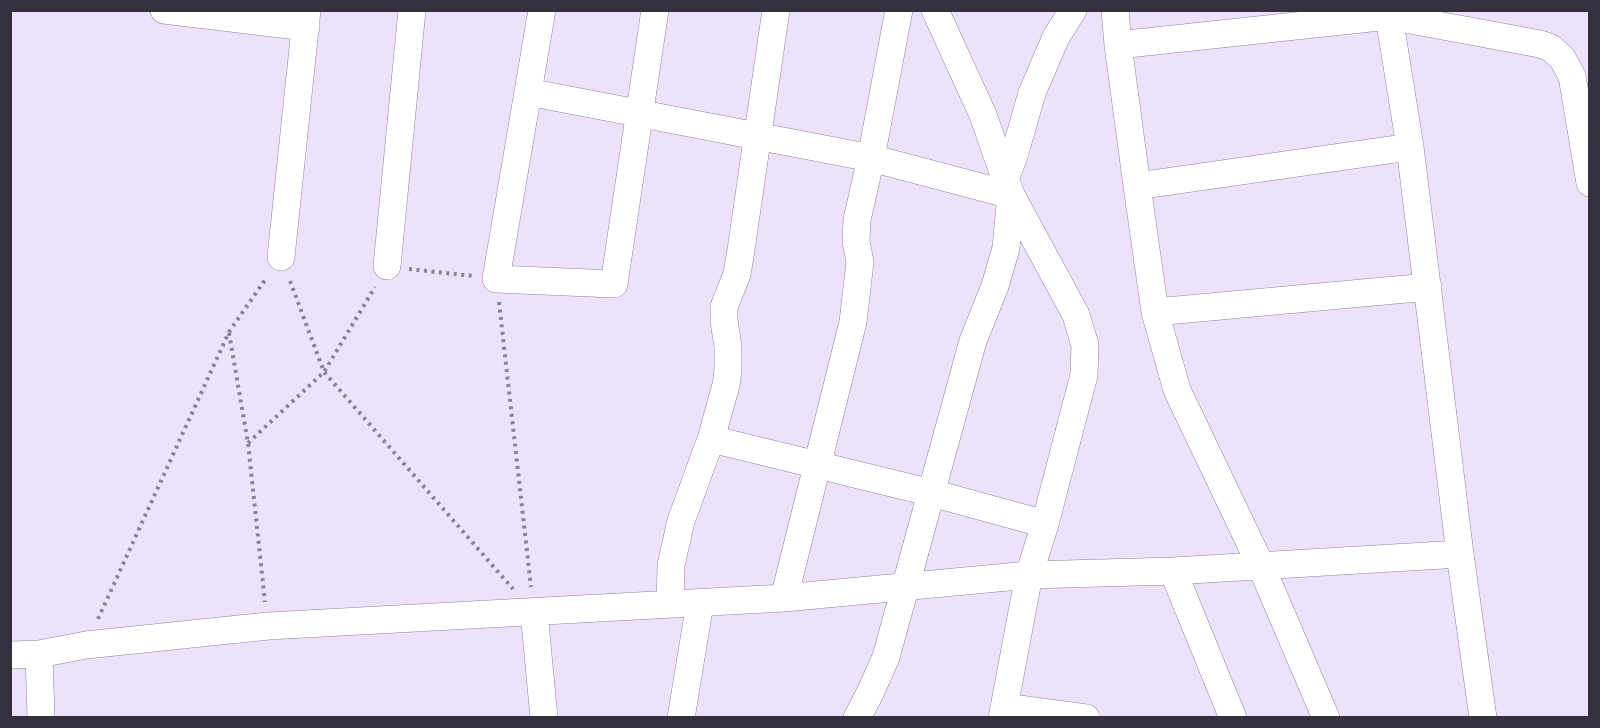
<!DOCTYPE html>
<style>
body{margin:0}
#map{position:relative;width:1600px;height:728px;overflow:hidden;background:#ede2fc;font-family:Poppins,sans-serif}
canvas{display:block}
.frame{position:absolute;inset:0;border:12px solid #35303d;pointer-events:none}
</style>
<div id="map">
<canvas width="1600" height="728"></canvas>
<div class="frame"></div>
</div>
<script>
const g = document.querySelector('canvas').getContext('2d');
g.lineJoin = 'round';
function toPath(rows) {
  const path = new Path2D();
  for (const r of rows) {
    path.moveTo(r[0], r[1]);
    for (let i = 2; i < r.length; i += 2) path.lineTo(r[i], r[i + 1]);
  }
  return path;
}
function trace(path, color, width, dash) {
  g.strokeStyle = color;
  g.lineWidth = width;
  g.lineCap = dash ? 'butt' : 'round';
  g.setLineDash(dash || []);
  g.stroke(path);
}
const path = toPath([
 [409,269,473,276],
 [290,281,324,372,513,589],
 [499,302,531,587],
 [229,333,248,443,265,602],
 [248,443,324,372,375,287],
 [98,619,229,332,267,277]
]);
const minor = toPath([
 [164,10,306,27],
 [542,10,496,279,614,284,655,10],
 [935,10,983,115,1011,195,1076,315,1085,345,1084,375,1045,524,1029,575,1002,718],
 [1115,10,1118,45],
 [1388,10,1410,147,1460,554,1483,718],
 [528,92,871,158,1011,195],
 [1005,179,1014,156,1032,93,1056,37,1073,10],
 [1137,186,1118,45,1389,16,1540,44,1551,48,1562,58,1572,76,1590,183],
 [281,257,307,10],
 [387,266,412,10],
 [1155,312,1428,287],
 [711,439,932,493,1045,524],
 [1173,571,1233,718],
 [784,598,853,322,860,262,856,241,857,220,871,158,899,10],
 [670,604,671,565,681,521,711,439,726,385,728,370,728,346,724,321,724,307,737,274,741,250,776,10],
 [534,612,544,718],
 [39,654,41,718],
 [10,655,39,654,86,645,268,626,784,598,1029,575,1173,571,1460,554],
 [1004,707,1086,718],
 [681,718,700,603],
 [857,718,871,691,886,657,973,341,995,286,1006,248,1011,195],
 [1326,718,1261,566,1177,390,1155,312,1137,186,1410,147]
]);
trace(minor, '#8e829f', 28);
trace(path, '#8a8295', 4, [3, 4.5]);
trace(minor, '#fff', 27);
</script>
